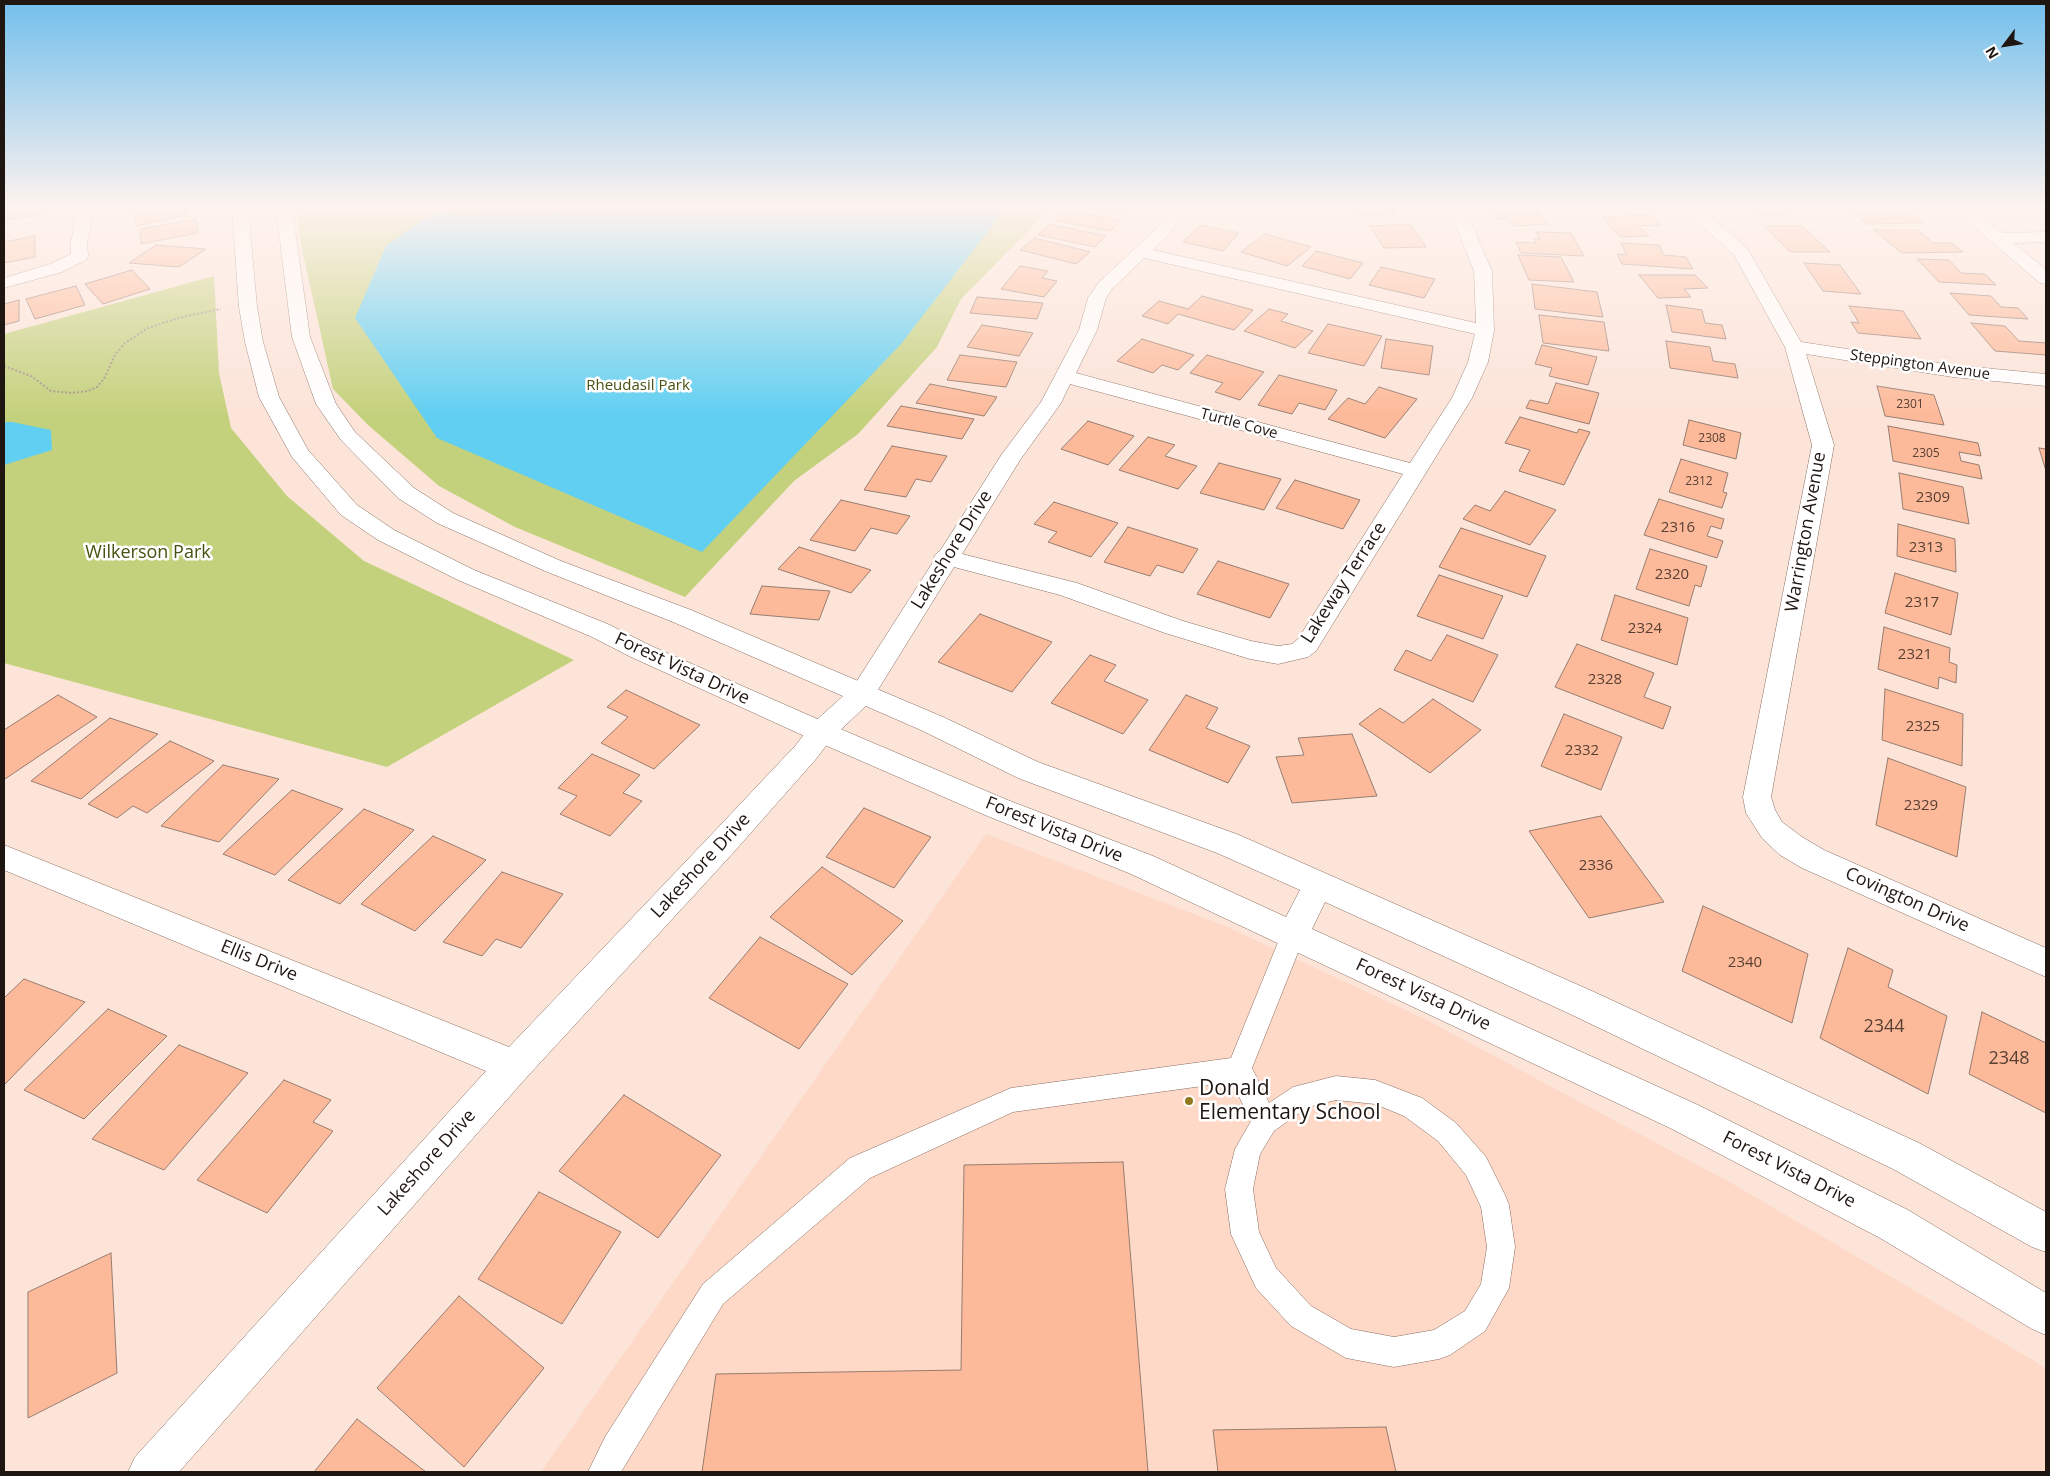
<!DOCTYPE html>
<style>
body{margin:0}
#map{position:relative;width:2050px;height:1476px;overflow:hidden;background:#fce4d9;font-family:"Open Sans",sans-serif}
canvas{display:block}
.frame{position:absolute;inset:0;border:5px solid #201611;pointer-events:none}
.north{position:absolute;left:1980px;top:20px;width:50px;height:50px;-webkit-text-stroke:4px #fff;paint-order:stroke;rotate:239deg;font-size:14px;font-weight:700;line-height:20px;text-align:center;color:#201611}
.north::after{content:'';display:block;margin:auto;width:18px;height:22px;background:#201611;clip-path:polygon(50% 0,100% 100%,50% 72%,0 100%)}
</style>
<div id="map">
<canvas width="2050" height="1476"></canvas>
<div class="frame"></div>
<div class="north">N</div>
</div>
<script>
const g = document.querySelector('canvas').getContext('2d');
g.lineJoin = 'round';
function paint(path, color) {
  g.fillStyle = color;
  g.fill(path, 'evenodd');
}
function toPath(rows) {
  const path = new Path2D();
  for (const r of rows) {
    path.moveTo(r[0], r[1]);
    for (let i = 2; i < r.length; i += 2) path.lineTo(r[i], r[i + 1]);
  }
  return path;
}
function trace(path, color, width, dash) {
  g.strokeStyle = color;
  g.lineWidth = width;
  g.lineCap = dash ? 'butt' : 'round';
  g.setLineDash(dash || []);
  g.stroke(path);
}
function drawText(font, color, halo, rows, align = 'center') {
  g.font = font + ' "Open Sans",sans-serif';
  g.lineWidth = 5;
  g.setLineDash([]);
  g.textBaseline = 'middle';
  g.strokeStyle = halo;
  g.fillStyle = color;
  for (const [text, x, y, turn = 0] of rows) {
    g.save();
    g.translate(x, y);
    g.rotate((+turn || 0) * Math.PI / 180);
    g.textAlign = isNaN(turn) ? turn : align;
    if (halo) g.strokeText(text, 0, 0);
    g.fillText(text, 0, 0);
    g.restore();
  }
}
const built = toPath([
 [986,834,1225,926,1425,1019,1733,1184,2031,1359,2046,1369,2046,1472,541,1472]
]);
const green = toPath([
 [297,208,1051,208,961,299,937,347,858,434,794,481,685,597,515,527,439,486,368,425,333,389,301,245],
 [214,276,219,373,231,428,287,496,364,561,574,660,387,767,4,663,4,334]
]);
const water = toPath([
 [498,208,1006,208,901,344,702,552,437,438,355,318,386,246,434,212],
 [4,422,12,422,51,430,52,450,4,465]
]);
const building = toPath([
 [4,208,48,208,48,213,4,221,4,208],
 [152,208,183,208,186,215,136,226,132,212,152,208],
 [1084,208,1130,208,1127,213,1084,208],
 [1356,208,1393,208,1397,214,1361,215,1356,208],
 [1487,208,1534,208,1549,224,1515,226,1508,219,1497,219,1487,208],
 [1747,208,1789,208,1786,209,1791,214,1756,215,1747,208],
 [1848,208,1904,208,1923,223,1867,224,1848,208],
 [1065,210,1120,220,1111,231,1055,221,1065,210],
 [1651,215,1661,225,1638,226,1649,236,1621,237,1601,217,1651,215],
 [196,219,198,233,141,244,140,229,196,219],
 [1049,224,1106,236,1095,247,1038,235,1049,224],
 [1410,224,1426,247,1384,248,1370,226,1410,224],
 [1200,225,1239,233,1223,251,1183,242,1200,225],
 [1764,226,1802,226,1830,252,1790,252,1764,226],
 [1874,230,1917,230,1934,243,1951,243,1963,252,1902,253,1874,230],
 [1536,232,1571,233,1584,256,1521,253,1516,242,1536,243,1534,239,1540,239,1536,232],
 [1265,234,1311,247,1287,266,1241,252,1265,234],
 [35,236,35,257,4,263,4,242,35,236],
 [1035,238,1090,252,1076,264,1020,250,1035,238],
 [1621,243,1659,245,1664,255,1686,257,1693,269,1622,264,1617,254,1627,255,1621,243],
 [156,245,206,249,179,267,129,263,156,245],
 [1316,251,1363,263,1350,279,1302,266,1316,251],
 [1518,255,1561,257,1574,282,1529,280,1518,255],
 [1917,259,1949,260,1961,273,1985,274,1996,285,1939,282,1917,259],
 [1804,263,1840,265,1861,294,1823,291,1804,263],
 [1020,266,1048,271,1042,278,1057,281,1044,297,1001,289,1020,266],
 [1381,267,1435,279,1424,298,1369,285,1381,267],
 [132,270,150,289,103,304,85,284,132,270],
 [1639,275,1695,275,1708,288,1684,289,1691,297,1658,298,1639,275],
 [1532,284,1597,292,1603,317,1535,309,1532,284],
 [76,286,85,305,35,319,26,299,76,286],
 [1950,293,1991,296,2001,307,2018,308,2028,319,1969,315,1950,293],
 [1202,296,1253,310,1234,330,1178,314,1168,324,1142,316,1159,301,1188,309,1202,296],
 [977,297,1043,303,1037,319,970,313,977,297],
 [19,300,19,321,4,325,4,304,19,300],
 [1666,305,1702,310,1705,323,1722,325,1726,339,1672,332,1666,305],
 [1849,306,1903,311,1921,339,1858,333,1851,322,1859,323,1849,306],
 [1269,309,1288,314,1281,321,1313,331,1295,348,1244,331,1269,309],
 [1539,315,1604,322,1609,351,1543,343,1539,315],
 [1971,323,2005,326,2019,341,2046,343,2046,355,1995,351,1971,323],
 [1328,324,1382,336,1364,366,1308,353,1328,324],
 [982,325,1033,333,1019,356,967,347,982,325],
 [1142,339,1194,355,1178,370,1162,365,1153,373,1117,361,1142,339],
 [1386,339,1433,346,1429,375,1381,368,1386,339],
 [1666,341,1710,347,1713,361,1735,364,1738,378,1670,368,1666,341],
 [1542,345,1597,357,1588,385,1549,376,1552,368,1535,364,1542,345],
 [960,355,1017,362,1006,387,947,380,960,355],
 [1207,355,1264,372,1240,400,1215,392,1223,383,1190,373,1207,355],
 [1279,375,1337,390,1325,410,1299,403,1292,414,1258,405,1279,375],
 [1556,383,1599,393,1589,424,1526,408,1530,400,1548,404,1556,383],
 [930,384,997,397,984,416,916,403,930,384],
 [1877,386,1934,395,1944,425,1885,416,1877,386],
 [1379,387,1417,399,1385,438,1328,419,1348,398,1365,404,1379,387],
 [901,406,974,419,962,439,887,426,901,406],
 [1520,417,1577,433,1579,429,1590,432,1564,485,1519,471,1530,450,1505,443,1520,417],
 [1689,420,1741,433,1736,459,1683,445,1689,420],
 [1088,421,1134,436,1108,465,1061,449,1088,421],
 [1888,426,1978,443,1981,456,1959,452,1961,461,1979,465,1982,479,1893,461,1888,426],
 [1148,437,1175,445,1165,456,1197,466,1178,489,1119,470,1148,437],
 [892,446,947,456,931,482,916,479,906,497,864,490,892,446],
 [2039,448,2046,449,2046,471,2039,448],
 [1681,459,1728,473,1723,492,1727,493,1722,508,1669,492,1681,459],
 [1219,463,1281,479,1264,510,1200,493,1219,463],
 [1899,473,1963,487,1969,524,1903,509,1899,473],
 [1295,480,1360,500,1343,529,1276,508,1295,480],
 [1505,491,1556,510,1530,545,1463,519,1475,505,1490,511,1505,491],
 [1659,499,1724,519,1721,529,1711,526,1707,536,1723,541,1717,558,1644,535,1659,499],
 [841,500,910,516,897,534,871,528,855,551,810,540,841,500],
 [1054,502,1118,523,1091,557,1048,542,1057,532,1034,524,1054,502],
 [1898,524,1955,539,1956,572,1897,556,1898,524],
 [1128,527,1198,549,1183,573,1157,565,1150,576,1104,562,1128,527],
 [1461,528,1546,556,1527,597,1439,567,1461,528],
 [799,547,871,570,851,593,778,569,799,547],
 [1650,549,1707,566,1701,587,1695,585,1689,606,1636,589,1650,549],
 [1218,561,1289,584,1270,618,1197,594,1218,561],
 [1895,573,1958,593,1951,635,1885,613,1895,573],
 [1439,575,1503,596,1483,639,1417,616,1439,575],
 [762,586,830,591,819,620,750,614,762,586],
 [1615,595,1688,618,1677,665,1601,640,1615,595],
 [980,614,1052,642,1012,692,938,662,980,614],
 [1884,627,1950,648,1949,662,1957,665,1956,683,1939,677,1938,689,1878,669,1884,627],
 [1447,635,1498,655,1473,702,1394,670,1406,650,1431,661,1447,635],
 [1577,644,1654,673,1644,697,1671,707,1663,729,1555,687,1577,644],
 [1090,655,1116,665,1104,681,1148,700,1123,734,1051,703,1090,655],
 [1885,689,1963,714,1962,766,1882,740,1885,689],
 [626,690,700,725,654,769,601,743,628,717,607,707,626,690],
 [58,695,97,717,5,779,4,778,4,730,58,695],
 [1186,695,1218,708,1206,728,1250,746,1228,783,1149,750,1186,695],
 [1433,699,1481,730,1430,773,1359,724,1380,708,1403,723,1433,699],
 [1564,714,1622,737,1601,790,1541,766,1564,714],
 [110,718,158,734,81,799,31,781,110,718],
 [1352,734,1377,796,1292,803,1276,757,1304,755,1298,738,1352,734],
 [170,741,214,761,147,813,133,806,117,818,88,804,170,741],
 [592,754,640,775,623,793,642,801,610,836,560,814,577,796,558,788,592,754],
 [1888,758,1966,787,1957,857,1876,825,1888,758],
 [223,765,279,779,219,842,161,826,223,765],
 [292,790,343,809,275,875,223,854,292,790],
 [864,808,931,837,894,888,826,857,864,808],
 [364,809,414,830,340,904,288,880,364,809],
 [1601,816,1664,902,1589,918,1529,831,1601,816],
 [433,836,486,860,415,931,361,904,433,836],
 [822,867,903,921,852,975,770,917,822,867],
 [502,872,563,894,521,948,496,939,482,956,443,942,502,872],
 [1703,906,1808,954,1792,1023,1682,971,1703,906],
 [760,937,848,984,799,1049,709,998,760,937],
 [1848,948,1893,970,1888,987,1947,1016,1928,1094,1820,1038,1848,948],
 [24,979,85,1002,4,1085,4,998,24,979],
 [108,1009,167,1036,84,1119,24,1090,108,1009],
 [1982,1012,2046,1043,2046,1113,1969,1074,1982,1012],
 [179,1045,248,1073,164,1170,92,1139,179,1045],
 [284,1080,331,1100,313,1122,333,1131,267,1213,197,1180,284,1080],
 [624,1095,721,1155,658,1238,559,1171,624,1095],
 [1123,1162,1148,1472,702,1472,716,1374,961,1370,964,1165,1123,1162],
 [539,1192,621,1232,562,1324,478,1279,539,1192],
 [111,1253,117,1373,28,1418,28,1292,111,1253],
 [459,1296,544,1368,464,1467,377,1388,459,1296],
 [357,1419,426,1472,314,1472,357,1419],
 [1386,1427,1396,1472,1218,1472,1213,1430,1386,1427]
]);
const path = toPath([
 [423,208,488,215,527,214,566,208],
 [4,366,31,376,51,391,72,393,88,391,97,387,104,379,115,355,125,343,148,328,182,317,221,309]
]);
const service = toPath([
 [1293,925,1301,928,1305,935,1252,1068,1269,1103,1293,1087,1336,1076,1375,1080,1422,1098,1456,1123,1486,1157,1505,1195,1509,1205,1515,1247,1509,1288,1485,1331,1450,1355,1439,1359,1394,1367,1346,1358,1291,1326,1256,1288,1231,1234,1225,1189,1235,1149,1251,1121,1232,1082,1013,1112,870,1178,723,1304,621,1472,588,1472,605,1437,703,1284,850,1158,1011,1088,1231,1058,1281,935,1285,928,1293,925],
 [1336,1100,1375,1104,1404,1116,1438,1141,1466,1175,1481,1207,1487,1247,1481,1284,1465,1311,1434,1330,1394,1337,1351,1329,1311,1306,1276,1268,1259,1232,1253,1189,1260,1154,1274,1131,1308,1107,1336,1100]
]);
const minor = toPath([
 [78,208,94,208,87,242,88,256,86,260,62,272,4,288,4,278,50,264,71,254,71,242,78,208],
 [1170,208,1186,208,1169,234,1153,250,1476,323,1474,271,1456,226,1443,208,1459,208,1472,225,1492,271,1494,331,1488,362,1472,398,1316,651,1308,657,1278,664,1250,659,1165,633,1060,595,954,567,871,701,831,739,816,759,733,853,526,1078,179,1472,128,1472,135,1457,486,1071,4,870,4,845,509,1047,711,835,796,745,811,725,853,687,935,559,934,557,938,552,940,551,1002,454,1041,402,1079,330,1088,298,1099,282,1157,228,1170,208],
 [1144,258,1475,334,1468,362,1452,398,1410,463,1076,373,1097,330,1106,298,1112,289,1144,258],
 [1070,384,1403,474,1298,639,1292,644,1278,646,1251,641,1183,621,1077,583,962,554,1020,460,1061,403,1070,384],
 [1683,208,1701,208,1747,248,1801,342,1953,365,2046,374,2046,386,1953,377,1806,354,1834,445,1771,797,1775,810,1782,822,1802,837,1824,850,2046,948,2046,977,1802,868,1780,855,1762,838,1746,813,1743,797,1812,445,1785,347,1734,255,1683,208],
 [1952,208,1970,208,2003,233,2046,232,2046,242,2014,243,2046,270,2046,284,2040,283,1952,208]
]);
const secondary = toPath([
 [232,208,248,208,257,307,263,342,279,397,308,450,357,505,394,530,474,570,610,625,649,645,831,725,1005,799,1153,856,1286,917,1300,890,1217,853,1018,778,923,731,673,622,545,571,437,523,398,498,341,440,316,404,292,337,276,208,292,208,310,337,336,404,355,432,414,488,453,513,561,561,691,610,943,717,1038,762,1239,835,1592,991,1919,1143,2046,1212,2046,1252,2032,1247,1893,1169,1568,1013,1325,902,1312,929,1698,1105,1908,1210,2046,1293,2046,1335,2032,1329,1880,1238,1672,1129,1131,874,985,815,811,739,631,657,592,637,458,580,378,540,341,515,292,457,259,397,245,342,239,307,232,208]
]);
const markers = [
 [1189,1101,5,"#93771d"]
];
const farNumbernames = [
 ["2301",1910,405],
 ["2308",1712,439],
 ["2305",1926,454],
 ["2312",1699,482]
];
const farStreetnames = [
 ["Steppington Avenue",1920,365,8],
 ["Turtle Cove",1239,424,15]
];
const farParknames = [
 ["Rheudasil Park",638,386]
];
const numberNames = [
 ["2309",1933,498],
 ["2316",1678,528],
 ["2313",1926,548],
 ["2320",1672,575],
 ["2317",1922,603],
 ["2324",1645,629],
 ["2321",1915,655],
 ["2328",1605,680],
 ["2325",1923,727],
 ["2332",1582,751],
 ["2329",1921,806],
 ["2336",1596,866],
 ["2340",1745,963]
];
const streetNames = [
 ["Warrington Avenue",1806,532,-80],
 ["Lakeshore Drive",952,550,-58],
 ["Lakeway Terrace",1344,583,-57],
 ["Forest Vista Drive",682,669,25],
 ["Forest Vista Drive",1054,830,22],
 ["Lakeshore Drive",701,866,-47],
 ["Covington Drive",1907,900,24],
 ["Ellis Drive",259,961,22],
 ["Forest Vista Drive",1423,995,25],
 ["Lakeshore Drive",427,1163,-48],
 ["Forest Vista Drive",1789,1170,27]
];
const parkNames = [
 ["Wilkerson Park",148,553]
];
const nearNumbernames = [
 ["2344",1884,1027],
 ["2348",2009,1059]
];
const nearPoinames = [
 ["Donald",1199,1089],
 ["Elementary School",1199,1113]
];
paint(built, '#ffd9c8');
paint(green, '#c4d17c');
paint(water, '#61cff2');
paint(building, '#fdba9a');
trace(building, '#977c70', 1);
trace(service, '#886d61', 1);
trace(minor, '#886d61', 1);
trace(secondary, '#886d61', 1);
trace(path, '#a7958c', 2, [2, 2]);
paint(service, '#fff');
paint(minor, '#fff');
paint(secondary, '#fff');
const sky = g.createLinearGradient(0, 0, 0, 415);
sky.addColorStop(0, '#72bfec');
sky.addColorStop(0.5, '#fef3ee');
sky.addColorStop(1, '#fef3ee00');
g.fillStyle = sky;
g.fillRect(0, 0, 2050, 415);
for (const [x, y, r, color] of markers) {
  const dot = new Path2D();
  dot.arc(x, y, r, 0, 2 * Math.PI);
  g.fillStyle = color;
  g.fill(dot);
  trace(dot, '#fff', 2);
}
drawText('12px', '#573f33', null, farNumbernames);
drawText('15px', '#201611', '#fff', farStreetnames);
drawText('15px', '#495010', '#fff', farParknames);
drawText('15px', '#573f33', null, numberNames);
drawText('18px', '#201611', '#fff', streetNames);
drawText('18px', '#495010', '#fff', parkNames);
drawText('18px', '#573f33', null, nearNumbernames);
drawText('21px', '#201611', '#fff', nearPoinames, 'left');
</script>
